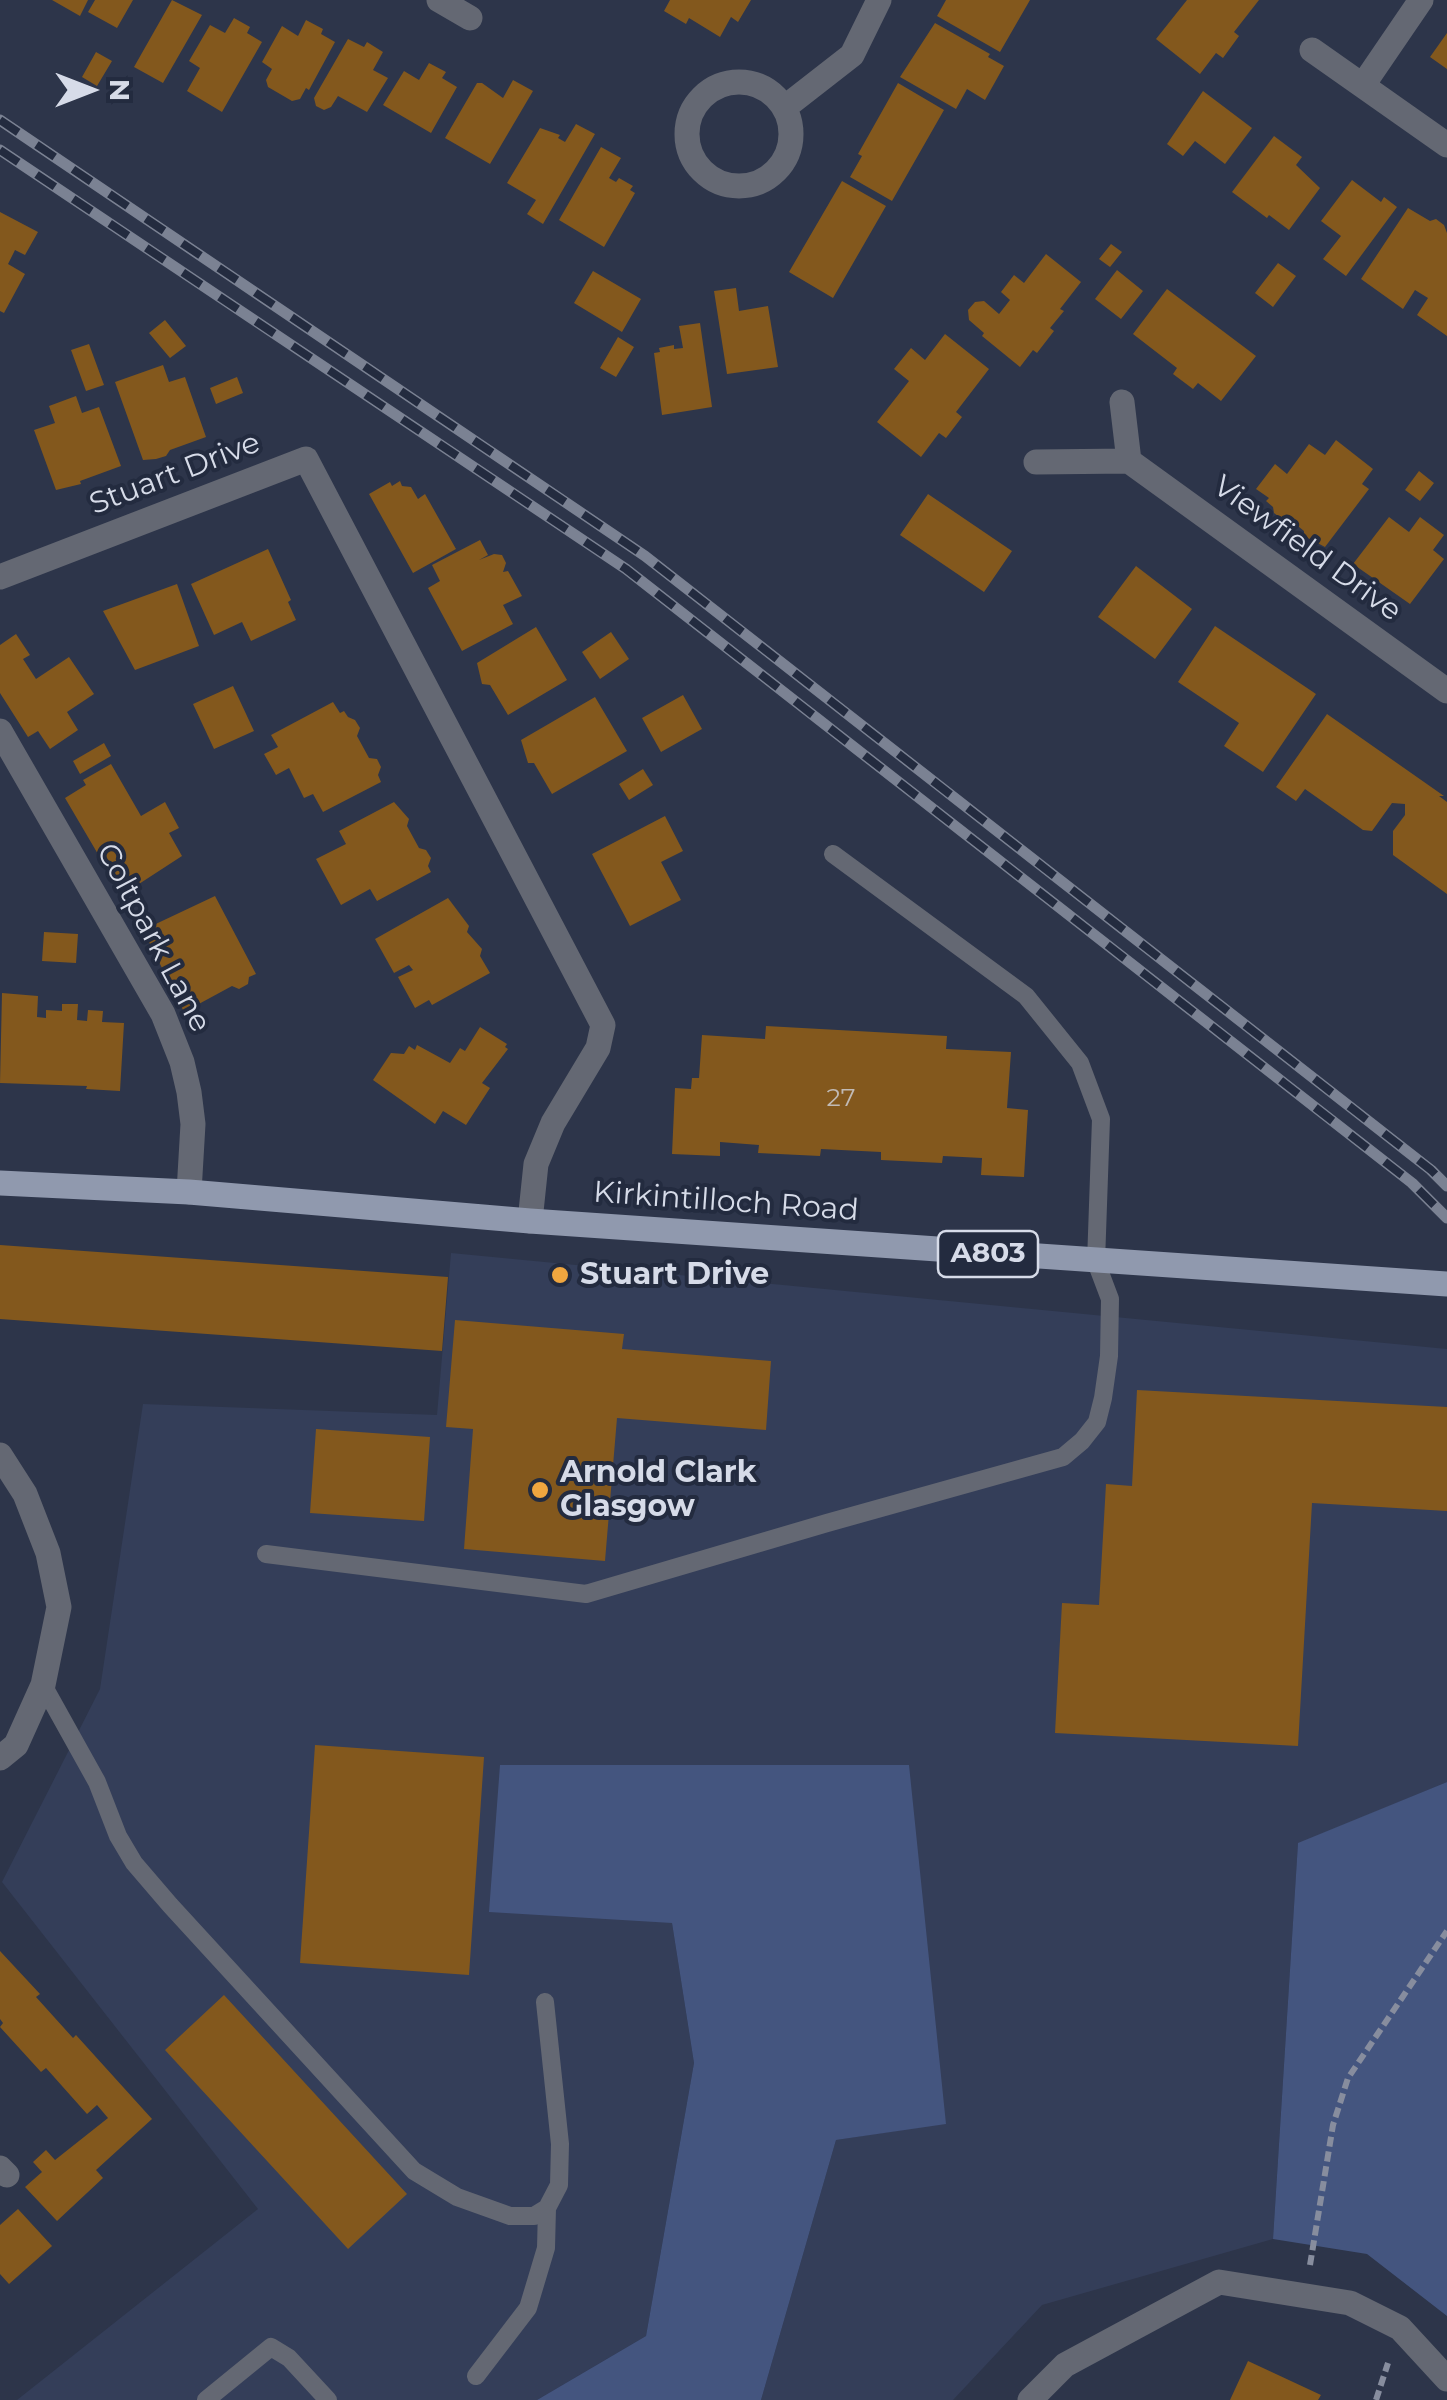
<!DOCTYPE html>
<style>
body{margin:0}
#map{position:relative;width:1447px;height:2400px;overflow:hidden;background:#2d354a;font-family:Montserrat,sans-serif}
canvas{display:block}
.north{position:absolute;left:40px;top:40px;width:100px;height:100px;-webkit-text-stroke:8px #232b3f;paint-order:stroke;rotate:90deg;font-size:28px;font-weight:700;line-height:40px;text-align:center;color:#d6dbe8}
.north::after{content:'';display:block;margin:auto;width:35px;height:45px;background:#d6dbe8;clip-path:polygon(50% 0,100% 100%,50% 72%,0 100%)}
</style>
<div id="map">
<canvas width="1447" height="2400"></canvas>
<div class="north">N</div>
</div>
<script>
const g = document.querySelector('canvas').getContext('2d');
g.lineJoin = 'round';
function paint(path, color) {
  g.fillStyle = color;
  g.fill(path, 'evenodd');
}
function toPath(rows) {
  const path = new Path2D();
  for (const r of rows) {
    if (r.length === 3) {
      path.moveTo(r[0] + r[2], r[1]);
      path.arc(r[0], r[1], r[2], 0, 2 * Math.PI);
      continue;
    }
    path.moveTo(r[0], r[1]);
    for (let i = 2; i < r.length; i += 2) path.lineTo(r[i], r[i + 1]);
  }
  return path;
}
function trace(path, color, width, dash) {
  g.strokeStyle = color;
  g.lineWidth = width;
  g.lineCap = dash ? 'butt' : 'round';
  g.setLineDash(dash || []);
  g.stroke(path);
}
function drawText(font, color, halo, rows, align = 'center') {
  g.font = font + ' Montserrat,sans-serif';
  g.lineWidth = 8;
  g.setLineDash([]);
  g.textBaseline = 'middle';
  g.strokeStyle = halo;
  g.fillStyle = color;
  for (const [text, x, y, turn = 0] of rows) {
    g.save();
    g.translate(x, y);
    g.rotate((+turn || 0) * Math.PI / 180);
    g.textAlign = isNaN(turn) ? turn : align;
    if (halo) g.strokeText(text, 0, 0);
    g.fillText(text, 0, 0);
    g.restore();
  }
}
const built = toPath([
 [451,1253,1447,1349,1447,1782,1298,1844,1273,2239,1042,2305,953,2400,761,2400,836,2140,946,2123,672,1923,694,2063,646,2336,537,2400,17,2400,258,2209,2,1882,100,1689,143,1404,437,1415]
]);
const green = toPath([
 [500,1765,909,1765,946,2124,836,2140,761,2400,537,2400,646,2336,694,2063,672,1923,489,1912],
 [1447,1782,1447,2316,1367,2254,1273,2239,1298,1843]
]);
const building = toPath([
 [52,0,88,0,80,16],
 [95,0,133,0,117,28,88,12],
 [172,0,202,15,163,83,134,67],
 [670,0,751,0,738,22,731,17,720,37,689,18,686,24,664,11],
 [946,0,1030,0,1000,52,937,16],
 [1187,0,1259,0,1234,32,1239,36,1223,58,1216,53,1200,74,1156,39],
 [234,18,250,27,247,33,262,42,222,112,187,91,200,68,189,61,210,25,225,33],
 [306,20,323,29,321,34,335,42,309,90,306,88,300,99,292,101,268,87,266,80,272,69,262,62,282,26,298,36],
 [935,23,990,54,988,57,1004,66,985,100,967,89,956,109,900,77],
 [1447,33,1447,69,1430,57],
 [348,39,364,47,367,42,383,52,373,70,388,78,367,112,338,96,331,107,324,110,316,106,314,98],
 [96,52,112,61,97,86,82,77],
 [429,63,446,72,442,78,457,87,431,133,383,105,404,71,419,80],
 [513,80,533,91,490,164,445,138,477,83,482,83,503,98],
 [898,83,944,110,892,201,850,177,862,156,858,154],
 [1203,91,1252,128,1225,164,1195,141,1183,156,1167,144],
 [576,124,595,134,543,224,527,214,536,200,507,183,540,128,560,135,558,138,565,142],
 [1274,136,1302,157,1296,165,1320,188,1289,230,1269,215,1267,218,1232,192],
 [601,147,621,158,609,178,616,182,619,178,633,186,630,190,635,193,604,247,559,220],
 [1352,180,1381,202,1384,197,1397,207,1346,276,1323,259,1341,236,1321,221],
 [842,181,886,206,833,298,789,272],
 [1408,208,1430,221,1436,219,1444,225,1447,233,1447,336,1417,315,1428,298,1415,290,1403,309,1361,279],
 [0,212,38,232,25,255,15,250,8,264,25,274,4,313,0,311],
 [1111,244,1122,252,1110,267,1099,259],
 [1046,254,1081,282,1060,309,1064,311,1050,328,1054,331,1037,353,1033,350,1020,367,982,336,984,333,969,320,968,310,975,302,984,301,999,314,1010,300,1001,292,1014,275,1024,283],
 [1278,263,1296,276,1273,307,1255,293],
 [1117,270,1143,291,1121,319,1095,299],
 [593,271,641,299,622,332,574,303],
 [736,288,739,311,768,306,778,367,727,374,714,291],
 [1167,289,1256,356,1221,401,1198,383,1193,389,1173,374,1177,368,1133,334],
 [165,320,186,346,170,358,149,333],
 [700,323,712,407,662,415,654,353,660,352,659,348,674,345,674,349,683,348,679,326],
 [945,334,989,369,956,412,962,417,946,438,939,433,921,457,877,422,909,381,894,369,911,348,925,360],
 [618,337,634,347,616,377,600,368],
 [89,344,104,385,86,391,71,350],
 [163,365,169,382,185,377,206,437,170,450,166,456,156,459,143,460,115,382],
 [237,377,243,393,216,404,210,388],
 [76,396,82,413,99,407,121,466,80,481,81,484,56,490,34,430,55,423,49,406],
 [1336,440,1373,469,1362,484,1369,489,1325,547,1304,536,1304,531,1288,518,1282,519,1274,513,1273,507,1266,501,1269,498,1256,489,1275,464,1287,474,1309,444,1325,455],
 [1419,471,1434,483,1420,501,1405,490],
 [400,481,402,486,411,487,418,499,425,494,456,549,413,573,369,494,390,482,392,486],
 [928,494,1012,551,984,592,900,535],
 [1389,517,1409,532,1420,517,1444,535,1433,550,1444,559,1410,604,1353,564],
 [480,540,488,555,479,560,494,554,502,555,506,563,503,572,508,571,522,596,503,605,513,624,462,651,428,588,440,581,432,565],
 [268,549,291,600,288,602,296,620,251,641,242,622,214,635,191,584],
 [1136,566,1192,609,1155,659,1098,617],
 [177,584,199,646,135,670,103,611],
 [1215,626,1316,694,1263,772,1224,746,1239,723,1178,682],
 [536,627,567,680,508,715,490,685,482,684,477,663],
 [611,632,629,659,600,679,582,652],
 [16,634,30,655,23,659,36,679,69,657,94,694,67,712,78,730,50,749,38,731,28,737,0,693,0,645],
 [233,686,254,731,214,749,193,704],
 [683,695,702,729,661,752,642,718],
 [595,697,627,751,552,794,534,763,528,763,521,740],
 [333,702,340,713,344,711,348,717,355,720,360,728,357,736,369,758,377,759,381,767,378,775,381,782,323,812,313,794,304,798,289,768,276,775,264,754,278,747,271,735],
 [1327,714,1444,796,1439,796,1447,802,1447,894,1393,855,1393,831,1405,815,1405,804,1392,803,1372,831,1363,830,1305,789,1296,801,1276,787],
 [104,743,111,756,80,774,73,761],
 [111,764,141,816,165,802,179,828,169,833,182,856,122,895,65,798,86,785,83,780],
 [643,769,653,785,629,800,619,784],
 [394,802,409,819,407,826,419,848,426,850,431,858,428,866,431,872,377,901,370,889,341,905,316,859,346,844,339,831],
 [665,816,683,851,661,862,681,900,630,926,592,854],
 [215,896,256,974,249,977,248,984,239,989,232,986,184,1012,143,930],
 [448,898,469,926,467,932,482,949,480,956,490,973,432,1005,429,1000,415,1008,398,977,413,970,409,965,394,973,375,939],
 [44,932,78,934,76,963,42,961],
 [2,993,38,996,37,1017,46,1018,46,1010,62,1011,62,1004,78,1004,77,1020,87,1021,88,1010,103,1011,102,1022,124,1023,120,1091,86,1089,87,1086,0,1083],
 [766,1026,947,1036,946,1049,1011,1052,1007,1108,1028,1110,1024,1177,981,1175,982,1158,943,1156,942,1163,881,1160,881,1152,821,1149,820,1156,758,1153,759,1145,720,1142,720,1156,672,1154,675,1088,691,1089,692,1078,699,1078,702,1035,765,1039],
 [480,1027,507,1044,505,1047,508,1049,482,1083,490,1088,466,1125,443,1111,435,1124,373,1080,391,1053,404,1054,409,1046,415,1050,417,1045,450,1063,460,1048,465,1051],
 [0,1245,448,1277,442,1351,0,1319],
 [455,1320,624,1334,622,1349,771,1361,766,1430,617,1418,605,1561,464,1549,473,1429,446,1427],
 [1137,1390,1447,1407,1447,1511,1312,1503,1298,1746,1055,1733,1062,1603,1099,1605,1106,1484,1132,1486],
 [316,1429,430,1437,424,1521,310,1513],
 [315,1745,484,1757,469,1975,300,1963],
 [0,1951,40,1994,36,1997,73,2038,76,2035,152,2119,96,2170,103,2178,57,2221,25,2187,42,2172,33,2162,46,2150,55,2160,108,2118,97,2105,87,2114,46,2068,41,2072,0,2027,3,2023,0,2019],
 [224,1995,407,2194,348,2249,165,2050],
 [18,2209,52,2246,9,2284,0,2274,0,2225],
 [1248,2361,1321,2395,1318,2400,1230,2400]
]);
const path = toPath([
 [1310,2265,1333,2125,1348,2078,1447,1931],
 [1376,2400,1388,2363]
]);
const lane = toPath([
 [266,1554,586,1594,827,1523,1063,1457,1082,1441,1097,1422,1103,1398,1109,1356,1110,1299,1096,1262,1101,1119,1080,1063,1026,996,833,854],
 [43,1685,97,1782,118,1836,134,1863,170,1905,414,2171,457,2197,510,2216,534,2216,547,2208,559,2185,560,2144,545,2002],
 [476,2376,528,2308,546,2248,547,2208],
 [206,2400,271,2347,289,2358,328,2400]
]);
const street = toPath([
 [439,0,470,18],
 [1312,50,1447,145],
 [739,134,52],
 [1363,85,1421,0],
 [784,108,852,55,879,0],
 [1122,402,1129,461],
 [1036,462,1129,461,1447,691],
 [0,577,306,459,603,1025,598,1048,553,1123,536,1164,530,1221],
 [0,731,163,1014,182,1062,189,1092,193,1124,189,1192],
 [0,1455,25,1494,48,1553,59,1607,43,1685,16,1745,0,1758],
 [0,2168,7,2175],
 [1030,2400,1065,2365,1219,2282,1350,2303,1400,2328,1447,2379]
]);
const primary = toPath([
 [0,1183,189,1192,530,1221,1447,1284]
]);
const rail = toPath([
 [0,120,645,556,1431,1170,1447,1186],
 [0,150,626,569,1412,1183,1447,1218]
]);
const markers = [
 [560,1275,10,"#f0a63f"],
 [540,1490,10,"#f0a63f"]
];
const numberNames = [
 ["27",841,1099]
];
const shields = [
 [988,1254,100]
];
const shieldNames = [
 ["A803",988,1254]
];
const streetNames = [
 ["Stuart Drive",175,474,-21],
 ["Viewfield Drive",1307,549,36],
 ["Coltpark Lane",153,938,62],
 ["Kirkintilloch Road",726,1202,4]
];
const poiNames = [
 ["Stuart Drive",580,1275],
 ["Arnold Clark",560,1473],
 ["Glasgow",560,1507]
];
paint(built, '#343e59');
paint(green, '#44557f');
paint(building, '#83581d');
trace(path, '#878d9e', 6, [10, 5]);
trace(lane, '#646873', 18);
trace(street, '#646873', 25);
trace(primary, '#9099ae', 25);
trace(rail, '#7b8293', 11);
trace(rail, '#232b3f', 8, [22]);
for (const [x, y, r, color] of markers) {
  const dot = new Path2D();
  dot.arc(x, y, r, 0, 2 * Math.PI);
  g.fillStyle = color;
  g.fill(dot);
  trace(dot, '#232b3f', 4);
}
drawText('25px', '#c1bab5', null, numberNames);
for (const [x, y, w] of shields) {
  const box = new Path2D();
  box.roundRect(x - w / 2, y - 23, w, 46, 8);
  g.fillStyle = '#232b3f';
  g.fill(box);
  trace(box, '#d6dbe8', 2.5);
}
drawText('bold 28px', '#d6dbe8', null, shieldNames);
drawText('30px', '#d6dbe8', '#232b3f', streetNames);
drawText('bold 30px', '#d6dbe8', '#232b3f', poiNames, 'left');
</script>
